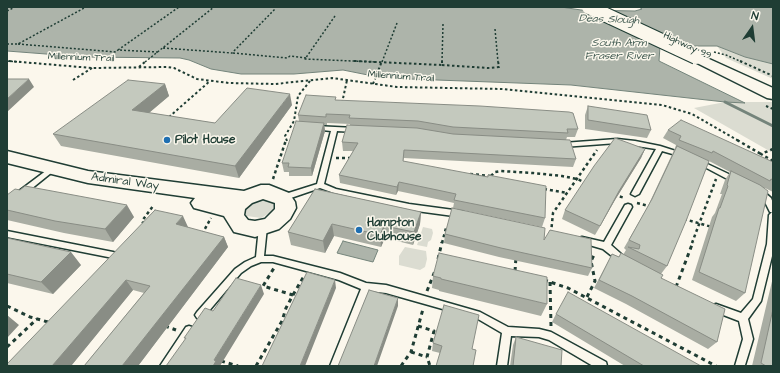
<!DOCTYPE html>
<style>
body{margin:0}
#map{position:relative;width:780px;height:373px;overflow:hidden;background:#fbf7ec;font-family:"Architects Daughter",sans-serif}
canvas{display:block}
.frame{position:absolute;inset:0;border:8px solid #1f3d34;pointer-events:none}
.north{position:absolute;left:732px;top:8px;width:40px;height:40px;-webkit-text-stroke:3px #fbf7ec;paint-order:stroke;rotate:14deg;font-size:11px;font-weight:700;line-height:16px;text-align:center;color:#1f3d34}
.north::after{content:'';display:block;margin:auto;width:14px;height:18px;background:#1f3d34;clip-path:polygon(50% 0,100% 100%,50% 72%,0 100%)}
</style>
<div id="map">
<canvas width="780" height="373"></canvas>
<div class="frame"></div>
<div class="north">N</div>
</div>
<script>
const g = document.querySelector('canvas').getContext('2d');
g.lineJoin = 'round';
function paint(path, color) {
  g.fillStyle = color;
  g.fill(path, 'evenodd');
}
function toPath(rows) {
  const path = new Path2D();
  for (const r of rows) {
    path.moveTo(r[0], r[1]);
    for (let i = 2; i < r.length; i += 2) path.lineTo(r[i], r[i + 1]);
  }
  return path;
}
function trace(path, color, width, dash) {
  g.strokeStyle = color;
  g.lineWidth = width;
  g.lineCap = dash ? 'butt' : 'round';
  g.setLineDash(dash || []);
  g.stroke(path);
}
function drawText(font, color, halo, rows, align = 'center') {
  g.font = font + ' "Architects Daughter",sans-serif';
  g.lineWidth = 3;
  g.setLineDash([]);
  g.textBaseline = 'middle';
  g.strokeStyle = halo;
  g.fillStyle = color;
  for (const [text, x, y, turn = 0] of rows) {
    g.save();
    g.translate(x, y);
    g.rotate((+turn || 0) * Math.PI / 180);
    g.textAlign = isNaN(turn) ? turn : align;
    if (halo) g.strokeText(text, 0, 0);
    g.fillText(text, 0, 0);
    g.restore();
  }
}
const green = toPath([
 [717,46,745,57,773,64,773,79,726,58],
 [725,102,773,102,773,153,694,108],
 [260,198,272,201,274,204,273,211,261,218,247,216,245,214,245,207],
 [423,227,432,229,433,233,431,240,428,242,427,247,417,245],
 [405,247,426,251,427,259,425,267,420,270,399,265,399,256]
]);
const water = toPath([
 [7,7,561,7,581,10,635,11,642,9,639,7,773,7,773,64,745,57,717,46,660,46,659,61,745,103,725,102,571,85,410,79,373,76,343,70,294,74,241,74,211,69,189,60,180,58,85,57,7,51,7,7],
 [343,241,378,250,373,262,337,253,343,241]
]);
const stream = toPath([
 [725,102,773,126]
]);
const pathFar3 = toPath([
 [7,11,15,7],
 [335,16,305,59,377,62],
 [495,29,498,62],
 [7,44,18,44,86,7],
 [18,44,116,52,118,50],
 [163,48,232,53,275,9],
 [158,52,118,50,179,7],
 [714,52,726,55,742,62],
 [233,53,287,58,290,56,306,58],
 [7,61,21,62],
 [145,62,214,7],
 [382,62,397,23],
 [442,62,443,24]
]);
const pathFar2 = toPath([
 [9,61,92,68,167,67,174,68,197,79,229,83,275,84,332,78,397,87,503,89,662,105,692,114,739,141],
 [354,61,442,65,442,61],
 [740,61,773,76],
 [442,65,488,68,499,67,498,61],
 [139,67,146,61],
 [73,80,92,68],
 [373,84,382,61],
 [342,103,347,80],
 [766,106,773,109],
 [169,117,210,81],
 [287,141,285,136,294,121,298,96,310,81]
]);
const pathFar1 = toPath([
 [737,140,761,154],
 [773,149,761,154,773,161],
 [336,158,351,158],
 [470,174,491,176],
 [491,176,495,172,501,171,533,173,562,176,577,179,586,183],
 [273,179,286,140],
 [544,189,567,193],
 [614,195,625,198],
 [637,203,649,206],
 [684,219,712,227],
 [144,224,142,221,153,206],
 [551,233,553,213,597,150],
 [202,234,211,218],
 [442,243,446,228],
 [692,243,716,179]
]);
const path = toPath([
 [438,259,442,242],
 [515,271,516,257],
 [544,280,568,288,716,366],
 [550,282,551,326],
 [676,287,693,242],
 [427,291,435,271],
 [293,295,304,276],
 [587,297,595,281,591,261,595,253],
 [7,306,30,317,48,322],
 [165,326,176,330],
 [418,326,434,331,427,357,430,366],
 [7,347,37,319],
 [411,352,427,357],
 [221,361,238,366],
 [256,366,282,321,286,308,293,295,263,286,274,268],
 [401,366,411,352,423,309]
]);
const lane = toPath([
 [315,126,355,128,358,130,355,132,337,131,324,184,336,189,409,204,461,211,464,212,465,214,464,216,461,217,409,210,334,193,320,188,285,200,279,200,278,198,279,196,317,184,331,131,313,129,312,128,313,127,315,126],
 [617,139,635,141,660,146,685,154,686,155,683,157,662,151,639,194,635,196,631,194,656,149,617,143,563,147,560,145,563,143,617,139],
 [699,160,737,178,738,180,737,182,733,182,697,163,696,162,697,161,699,160],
 [51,167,53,167,56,169,10,206,7,207,7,200,51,167],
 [757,191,763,191,771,198,773,203,773,252,761,301,748,319,753,339,745,365,745,366,735,366,743,339,739,321,713,311,711,308,713,305,716,304,741,313,753,299,767,244,769,215,772,212,770,212,765,202,757,195,756,193,757,191],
 [628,204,631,205,632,207,611,245,628,260,629,262,628,264,625,265,622,264,603,249,579,242,578,240,579,238,582,237,604,242,625,205,628,204],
 [263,224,266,225,267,227,264,256,273,256,340,273,366,283,386,285,480,312,508,327,539,329,551,332,606,362,607,366,593,366,549,340,539,337,511,336,507,366,497,366,502,333,478,319,386,293,369,291,340,366,330,366,361,289,339,280,273,262,261,262,251,266,241,273,203,318,200,319,197,318,195,315,197,312,235,269,245,262,256,257,259,227,260,225,263,224],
 [7,231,113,252,116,253,117,255,116,257,113,258,7,237,7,231],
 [189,326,192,327,194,330,192,333,171,366,160,366,186,327,189,326]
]);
const secondary = toPath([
 [7,151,88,171,244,191,261,185,269,185,289,193,295,202,296,208,290,219,279,229,255,237,234,232,224,216,194,208,191,203,195,198,88,183,7,163,7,151],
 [263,199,275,203,275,209,265,219,255,221,248,220,244,215,245,209,252,203,263,199]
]);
const highway = toPath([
 [696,53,773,88,773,99,767,98,691,60,689,57,691,54,696,53]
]);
const highwayBridge = toPath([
 [589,7,696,57]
]);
const wall = toPath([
 [165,84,169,96,149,113,215,123,292,105,239,178,61,146,53,134],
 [336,100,578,129,575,137,567,137,566,140,576,159,573,167,404,158,403,161,545,218,542,227,453,208,454,203,441,200,398,191,396,195,340,183,339,175,353,151,343,151,342,142,350,125,350,124,327,123,327,125,324,125,325,131,312,176,289,176,289,172,284,172,282,163,299,121,298,115],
 [588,106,651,130,647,138,585,129,585,115],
 [668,130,773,162,773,192,765,188,764,188,745,293,736,301,692,280,712,217,715,213,722,194,720,194,725,180,730,172,709,161,667,266,661,274,661,278,717,342,708,349,626,304,594,288,612,254,619,257,623,255,626,250,624,248,647,208,675,148,676,145,663,138],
 [645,149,641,158,615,200,595,235,562,219,565,210],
 [315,189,421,212,420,224,413,245,385,238,381,247,334,236,325,253,291,245,288,232],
 [7,195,134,217,113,242,64,233,7,220],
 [188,227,188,228,224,237,228,247,138,366,84,366,144,293,133,290,71,366,8,366,7,365],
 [445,234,544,240,592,268,588,276,499,257,444,243],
 [7,238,81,265,53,294,7,283],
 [433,276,547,304,541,316,439,291,439,290,432,288],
 [773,277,773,366,752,366],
 [556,314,701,366,625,366,552,322],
 [479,315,440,353,432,351,433,343],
 [516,337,561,366,510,366,513,345]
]);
const shadedWall = toPath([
 [29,79,34,87,7,112,7,99],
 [165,84,169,96,138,122,132,110],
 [290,94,292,105,239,178,235,166],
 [324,123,325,131,312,176,311,168],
 [645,149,641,158,615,200,595,235,619,191],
 [399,182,398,191,396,195,397,187],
 [127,205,134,217,113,242,105,229],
 [421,212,420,224,413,245,414,232],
 [183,216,188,227,181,235,176,224],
 [332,224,334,236,325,253,323,241],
 [384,226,385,238,381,247,380,235],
 [224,237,228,247,138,366,122,366],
 [71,252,81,265,53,294,41,282],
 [126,280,133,290,71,366,52,366],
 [335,280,336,288,305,366,300,366],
 [261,285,264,294,220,366,213,366,214,360],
 [398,298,398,306,377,366,374,366],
 [7,315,19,325,7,338]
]);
const building = toPath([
 [7,79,29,79,7,99,7,79],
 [128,80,165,84,132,110,215,123,247,88,290,94,235,166,53,134,128,80],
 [306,95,336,97,335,100,480,106,569,112,573,113,578,129,567,129,568,133,453,127,418,121,349,118,350,115,326,114,326,117,298,115,306,95],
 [588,106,647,115,651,130,588,120,588,106],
 [681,120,773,162,773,180,771,179,770,181,713,151,712,153,679,140,681,136,668,130,681,120],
 [296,121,324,123,311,168,288,167,289,163,282,163,296,121],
 [347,125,417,128,453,134,570,140,576,159,404,150,403,161,488,177,488,175,546,186,545,218,454,200,456,194,442,191,399,182,397,187,339,175,358,143,342,142,347,125],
 [615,138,645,149,619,191,600,226,565,210,594,166,615,138],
 [677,146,709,161,686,221,667,266,630,248,628,247,639,249,640,245,629,240,652,199,677,146],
 [731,171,760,185,768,191,745,293,699,272,719,208,720,208,728,186,727,185,731,171],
 [25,186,127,205,105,229,55,221,7,210,7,195,15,189,20,190,25,186],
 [315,189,421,212,414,232,384,226,380,235,332,224,323,241,288,232,315,189],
 [452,208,545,228,544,240,550,230,591,239,592,268,501,248,445,234,452,208],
 [155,210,183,216,176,224,224,237,122,366,84,366,150,286,126,280,52,366,11,366,7,365,7,364,155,210],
 [7,238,71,252,41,282,7,274,7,238],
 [439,253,547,277,547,304,441,279,441,278,433,276,439,253],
 [621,253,663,275,661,278,725,309,717,342,632,296,599,280,612,254,619,257,621,253],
 [307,272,335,280,300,366,262,366,307,272],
 [236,278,261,285,214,360,216,361,213,366,166,366,186,338,184,338,205,308,213,311,236,278],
 [369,290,398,298,374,366,338,366,369,290],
 [568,292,701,366,644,366,556,314,568,292],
 [444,305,479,315,472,349,476,350,473,366,436,366,442,346,433,343,444,305],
 [773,309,773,366,766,366,761,363,773,309],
 [516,337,562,350,561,366,513,366,516,337]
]);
const markers = [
 [167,140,4,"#1f6fb2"],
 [359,230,4,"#1f6fb2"]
];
const farStreetnames = [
 ["Highway 99",687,46,25],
 ["Millennium Trail",81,58,2],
 ["Millennium Trail",401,77,4]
];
const farWaternames = [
 ["Deas Slough",609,20,2],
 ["South Arm",619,44],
 ["Fraser River",619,57]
];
const poiNames = [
 ["Pilot House",175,140],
 ["Hampton",367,223],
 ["Clubhouse",367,237]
];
const streetNames = [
 ["Admiral Way",125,182,8]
];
paint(green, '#dbdcd1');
paint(water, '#adb4aa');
trace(water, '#74847b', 1);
trace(stream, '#74847b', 3);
trace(lane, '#1f3d34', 3);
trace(secondary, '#1f3d34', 3);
trace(highway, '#1f3d34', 3);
trace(pathFar3, '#1f3d34', 1.5, [2, 2]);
trace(pathFar2, '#1f3d34', 2, [2.5, 2.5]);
trace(pathFar1, '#1f3d34', 2.5, [3, 3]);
trace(path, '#1f3d34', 3, [4, 4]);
paint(lane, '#fbf7ec');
paint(secondary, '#fbf7ec');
paint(highway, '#fbf7ec');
trace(highwayBridge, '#1f3d34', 16, []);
trace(highwayBridge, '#fbf7ec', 14);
paint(wall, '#a9ada3');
paint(shadedWall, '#898d85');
paint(building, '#c4c9be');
trace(building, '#898d85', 1);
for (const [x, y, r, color] of markers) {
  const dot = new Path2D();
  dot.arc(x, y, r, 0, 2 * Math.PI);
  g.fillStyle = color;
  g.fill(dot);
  trace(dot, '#fbf7ec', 1.5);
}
drawText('10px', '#1f3d34', '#fbf7ec', farStreetnames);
drawText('italic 11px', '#425b52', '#fbf7ec', farWaternames);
drawText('bold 12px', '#1f3d34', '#fbf7ec', poiNames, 'left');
drawText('12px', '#1f3d34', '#fbf7ec', streetNames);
</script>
